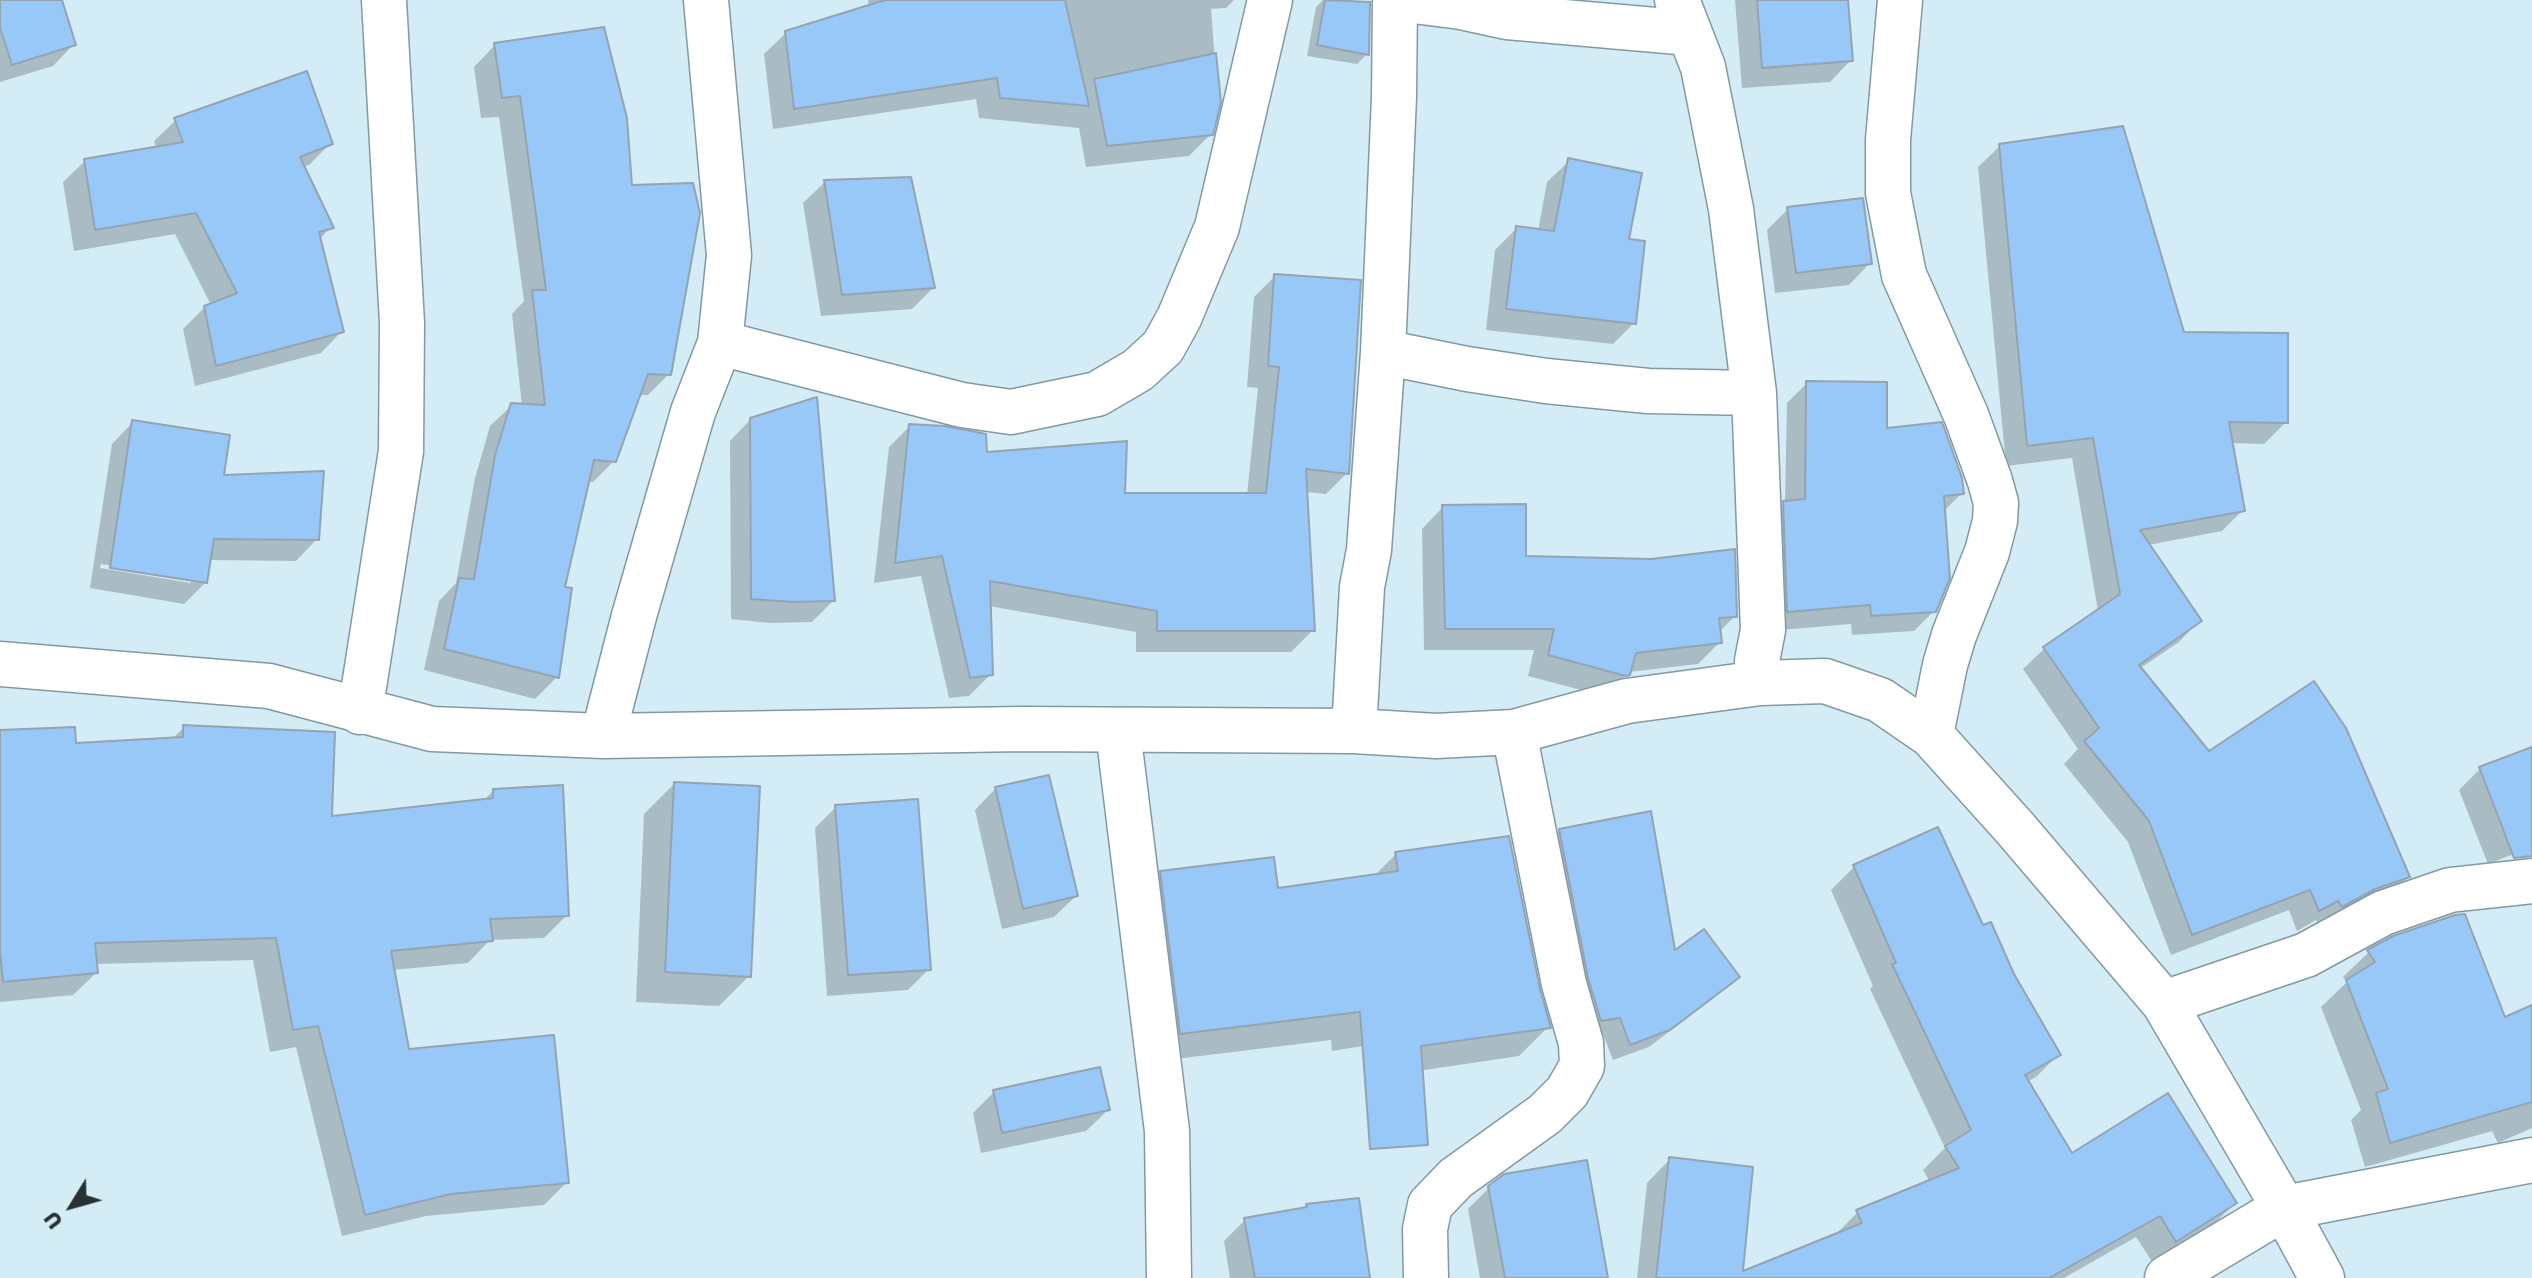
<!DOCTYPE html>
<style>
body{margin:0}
#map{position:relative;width:2532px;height:1278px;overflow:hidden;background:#d4ecf5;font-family:Jost,sans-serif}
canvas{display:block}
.north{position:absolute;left:32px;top:1166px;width:80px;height:80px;-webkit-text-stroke:6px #d4ecf5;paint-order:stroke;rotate:233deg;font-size:22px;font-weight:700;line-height:32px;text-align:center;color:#283134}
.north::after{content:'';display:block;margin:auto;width:28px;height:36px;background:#283134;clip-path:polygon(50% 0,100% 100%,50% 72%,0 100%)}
</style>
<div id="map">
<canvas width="2532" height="1278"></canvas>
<div class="north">U</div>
</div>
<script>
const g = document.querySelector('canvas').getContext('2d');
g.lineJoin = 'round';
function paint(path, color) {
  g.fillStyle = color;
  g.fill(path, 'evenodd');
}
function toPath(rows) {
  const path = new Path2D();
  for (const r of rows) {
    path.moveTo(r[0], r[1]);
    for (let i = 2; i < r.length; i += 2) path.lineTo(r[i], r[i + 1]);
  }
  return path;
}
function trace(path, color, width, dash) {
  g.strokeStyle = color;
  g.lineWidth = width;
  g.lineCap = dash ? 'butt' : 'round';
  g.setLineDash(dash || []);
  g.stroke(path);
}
const shadow = toPath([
 [0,0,60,0,74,44,53,66,0,82],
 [868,0,1234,0,1226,8,1211,9,1218,102,1211,134,1189,156,1086,167,1079,128,979,118,976,99,773,129,764,54,786,33,869,7],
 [1323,0,1348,0,1368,4,1367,54,1357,64,1307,56,1316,7],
 [1735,0,1846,0,1851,60,1830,82,1742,88],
 [495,45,631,187,669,374,648,395,639,395,614,461,593,482,587,482,563,589,557,677,535,699,424,670,439,601,456,583,475,478,490,426,512,405,522,406,512,314,524,301,499,117,481,118,474,67],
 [176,120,330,144,309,165,303,167,331,227,319,240,342,331,321,353,195,386,183,329,205,307,211,305,175,234,74,251,63,182,85,161,157,149,154,141],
 [2000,146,2182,334,2286,422,2264,444,2231,443,2243,510,2222,531,2148,545,2200,620,2179,642,2139,669,2208,753,2408,877,2387,898,2320,927,2316,920,2297,931,2289,910,2171,955,2128,842,2064,764,2078,749,2023,669,2045,648,2098,611,2072,458,2006,466,1978,167],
 [1569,161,1627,241,1634,323,1613,344,1486,330,1495,250,1517,228,1538,231,1547,182],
 [825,182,933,288,912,309,821,316,803,203],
 [1788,209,1870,263,1849,285,1775,293,1767,230],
 [1275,276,1347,473,1326,494,1306,492,1313,630,1291,652,1136,652,1136,632,989,606,991,674,969,696,949,698,921,576,874,583,889,447,910,426,985,455,1123,495,1247,495,1258,388,1247,387,1254,297],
 [1807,383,1885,430,1962,493,1943,512,1935,610,1914,631,1852,635,1851,624,1768,631,1764,523,1785,503,1787,403],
 [751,419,833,601,812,622,770,623,731,619,730,441],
 [133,422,222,478,317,539,296,561,209,560,206,582,184,604,90,588,112,444],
 [101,564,191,579,191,583,100,568],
 [1443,507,1524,558,1735,616,1718,633,1719,643,1698,664,1629,672,1604,696,1528,676,1534,650,1424,650,1422,529],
 [184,727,330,818,483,801,493,791,567,915,544,938,490,940,468,963,392,970,408,1051,567,1182,544,1205,426,1216,342,1236,296,1047,270,1052,253,960,95,964,96,973,73,995,0,1002,0,732,74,746,171,740],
 [2532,749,2532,847,2488,864,2459,790,2480,769],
 [674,784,749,976,719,1006,636,1002,644,814],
 [996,788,1076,896,1054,917,1002,929,975,810],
 [836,807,929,969,908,990,827,996,815,828],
 [1560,830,1674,954,1737,976,1720,993,1649,1047,1613,1060,1603,1034,1584,1037,1543,847],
 [1396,854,1538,989,1548,1027,1519,1056,1371,1078,1363,1046,1332,1051,1331,1040,1151,1062,1132,903,1161,873,1276,890,1373,877],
 [1854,867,1982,928,2059,1054,2036,1077,2027,1082,2071,1156,2235,1203,2212,1226,2153,1263,2136,1237,2064,1278,1637,1278,1647,1183,1670,1159,1741,1274,1835,1235,1858,1212,1930,1182,1923,1170,1945,1148,1870,989,1873,986,1831,890],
 [2369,952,2504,1019,2532,1007,2532,1128,2498,1143,2492,1131,2365,1167,2351,1120,2361,1110,2321,1007,2347,982,2343,977],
 [994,1092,1108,1110,1086,1131,981,1153,973,1113],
 [1490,1187,1606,1278,1480,1278,1468,1209],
 [1307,1206,1368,1278,1230,1278,1224,1241,1245,1220,1304,1210]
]);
const building = toPath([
 [0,0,62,0,76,45,12,65,0,28,0,0],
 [885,0,1065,0,1089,106,1000,98,997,78,794,109,785,31,885,0],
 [1325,0,1370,2,1369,55,1317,45,1325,0],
 [1757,0,1848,0,1853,61,1762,68,1757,0],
 [604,27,627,118,632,185,693,183,700,213,671,375,648,374,616,462,594,460,565,587,572,588,559,678,444,649,459,578,474,579,495,455,511,403,545,405,532,290,546,290,520,96,502,98,494,43,604,27],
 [1216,53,1221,102,1213,135,1107,146,1094,79,1216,53],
 [307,71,333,144,300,157,334,228,319,232,344,332,216,366,204,306,237,293,196,213,95,230,84,159,183,142,174,118,307,71],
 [2123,126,2184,332,2288,333,2288,423,2229,422,2245,511,2140,530,2202,621,2139,665,2209,751,2314,681,2346,728,2410,877,2375,889,2342,907,2338,901,2319,911,2310,890,2192,935,2149,821,2084,741,2099,728,2043,647,2120,594,2093,438,2027,446,1999,144,2123,126],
 [1568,158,1642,173,1629,239,1645,241,1636,324,1506,309,1516,226,1554,231,1568,158],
 [911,177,935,288,842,295,824,180,911,177],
 [1863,198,1872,264,1796,273,1787,207,1863,198],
 [1274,274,1361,280,1349,474,1306,469,1315,631,1157,631,1157,611,990,581,993,675,970,678,942,556,895,563,909,424,945,426,986,434,987,452,1127,441,1125,493,1266,493,1279,367,1268,366,1274,274],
 [1806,381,1887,382,1887,428,1942,422,1962,478,1964,494,1944,496,1950,578,1936,612,1871,616,1870,605,1787,612,1783,501,1805,499,1806,381],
 [817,397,835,601,793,602,751,599,750,418,817,397],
 [132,420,230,435,224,475,324,471,319,540,214,539,207,583,110,568,132,420],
 [1526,504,1526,556,1651,559,1735,549,1737,617,1719,618,1722,643,1636,653,1630,675,1626,676,1548,655,1554,629,1445,629,1442,505,1526,504],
 [183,725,335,732,332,816,493,798,493,789,563,785,569,916,490,919,493,941,391,951,409,1049,554,1035,569,1183,451,1194,365,1215,318,1026,293,1030,276,938,95,943,98,973,3,982,0,952,0,730,75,727,76,743,183,737,183,725],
 [2532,747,2532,856,2514,858,2479,767,2532,747],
 [1049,775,1078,896,1023,909,995,787,1049,775],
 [674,782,760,786,751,977,665,972,674,782],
 [918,799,931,970,848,975,835,805,918,799],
 [1651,811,1675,950,1704,929,1740,977,1670,1030,1630,1045,1620,1018,1601,1021,1588,978,1559,829,1651,811],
 [1938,827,1983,925,1991,922,2014,974,2061,1055,2025,1075,2072,1153,2168,1093,2237,1203,2176,1242,2160,1216,2049,1278,1656,1278,1669,1157,1753,1167,1743,1271,1862,1223,1856,1210,1959,1168,1945,1146,1971,1130,1892,964,1896,963,1853,865,1938,827],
 [1509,836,1540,989,1551,1028,1421,1046,1428,1145,1370,1149,1360,1012,1180,1034,1160,871,1274,857,1278,888,1398,871,1395,852,1509,836],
 [2465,914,2505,1017,2532,1005,2532,1102,2390,1143,2376,1093,2388,1089,2346,980,2375,962,2367,950,2393,936,2455,915,2465,914],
 [1100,1067,1110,1110,1002,1133,993,1090,1100,1067],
 [1587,1160,1608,1278,1505,1278,1488,1186,1504,1174,1587,1160],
 [1359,1198,1370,1278,1255,1278,1244,1218,1307,1207,1306,1204,1359,1198]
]);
const street = toPath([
 [1406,0,1461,7,1507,17,1690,33],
 [1900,0,1888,140,1888,193,1904,275,1966,415,1990,481,1996,503,1995,521,1987,552,1954,635,1945,665,1931,735],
 [720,343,962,405,1011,412,1097,394,1138,370,1163,347,1179,318,1217,227,1270,0],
 [1383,352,1394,97,1395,0],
 [1754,393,1763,630,1757,661,1760,683],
 [0,664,269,686,432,729,603,736,1022,729,1354,731,1436,736,1514,732,1627,701,1760,683,1825,681,1880,700,1931,735,2014,827,2164,1003,2284,1208,2322,1278],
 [360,712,401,451,402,323,384,0],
 [1118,731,1167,1131,1169,1278],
 [1354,731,1362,587,1369,550,1383,352,1467,369,1546,381,1648,391,1754,393,1731,209,1703,67,1677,0],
 [603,736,634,616,693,412,720,343,729,255,706,0],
 [2164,1003,2306,955,2383,913,2450,890,2532,881],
 [1426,1278,1425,1229,1430,1205,1456,1178,1545,1114,1567,1092,1582,1066,1581,1043,1564,984,1514,732],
 [2167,1278,2284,1208,2532,1160]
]);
paint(shadow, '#0003');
paint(building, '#98c8f7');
trace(building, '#94a3b2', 2);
trace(street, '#8399a1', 47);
trace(street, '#fff', 44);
</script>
